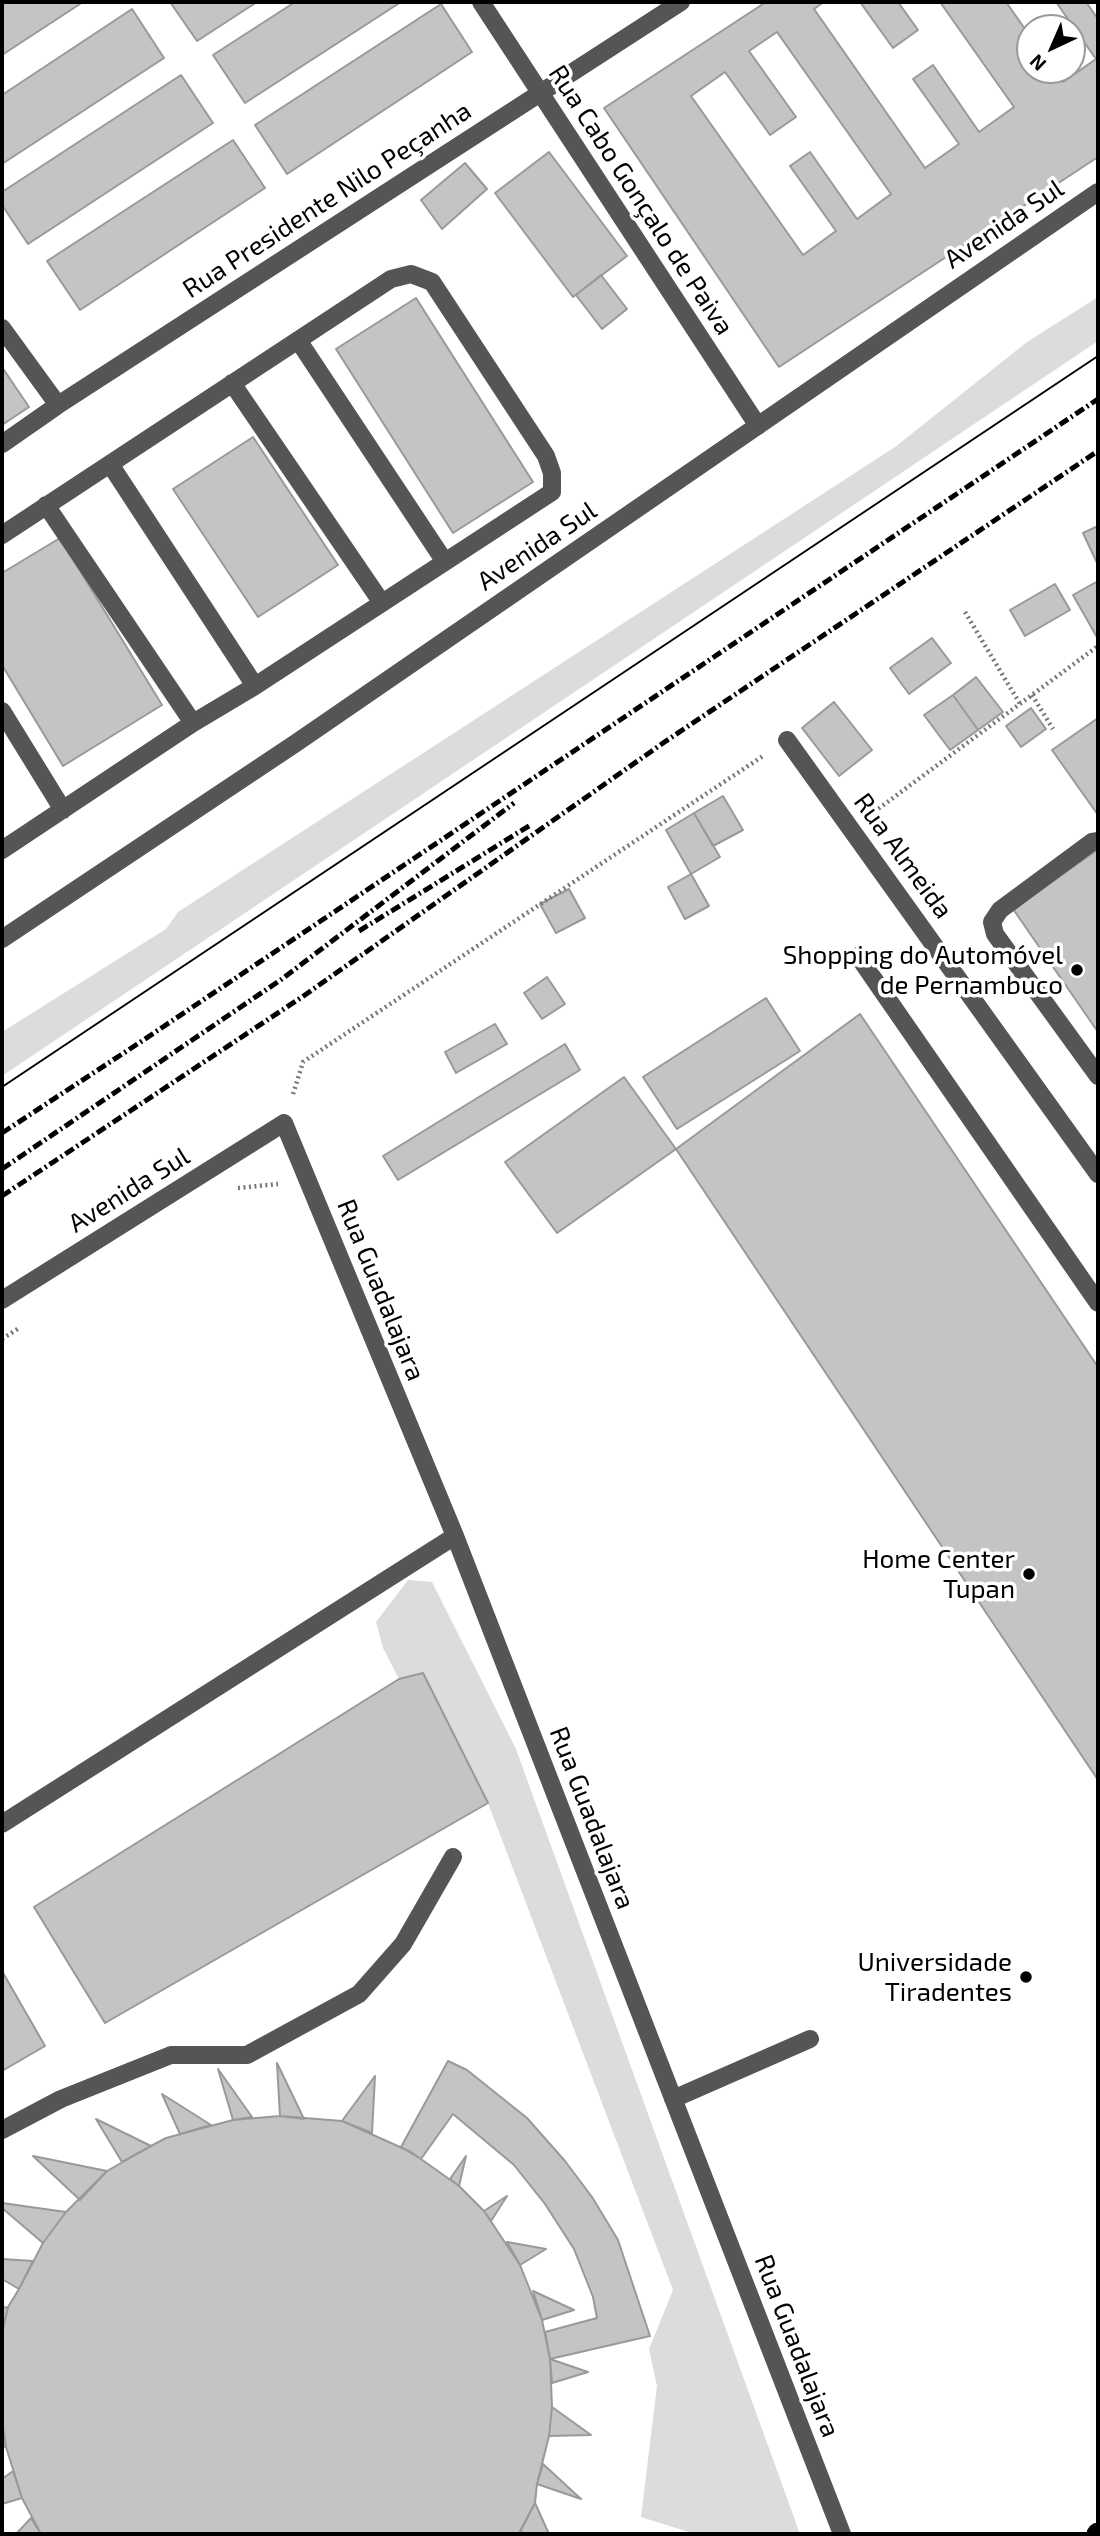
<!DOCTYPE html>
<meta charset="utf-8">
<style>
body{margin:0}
#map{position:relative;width:1100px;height:2536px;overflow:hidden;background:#fff;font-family:"Exo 2",sans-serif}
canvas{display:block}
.frame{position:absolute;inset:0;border:4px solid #000;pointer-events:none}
.north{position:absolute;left:1016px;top:14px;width:70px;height:70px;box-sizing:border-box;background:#fff;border:2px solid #999;border-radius:50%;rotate:224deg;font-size:19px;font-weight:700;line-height:28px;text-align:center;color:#000}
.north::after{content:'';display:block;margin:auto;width:24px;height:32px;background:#000;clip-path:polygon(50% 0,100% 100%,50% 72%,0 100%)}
</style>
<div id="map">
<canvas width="1100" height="2536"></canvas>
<div class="frame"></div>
<div class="north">N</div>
</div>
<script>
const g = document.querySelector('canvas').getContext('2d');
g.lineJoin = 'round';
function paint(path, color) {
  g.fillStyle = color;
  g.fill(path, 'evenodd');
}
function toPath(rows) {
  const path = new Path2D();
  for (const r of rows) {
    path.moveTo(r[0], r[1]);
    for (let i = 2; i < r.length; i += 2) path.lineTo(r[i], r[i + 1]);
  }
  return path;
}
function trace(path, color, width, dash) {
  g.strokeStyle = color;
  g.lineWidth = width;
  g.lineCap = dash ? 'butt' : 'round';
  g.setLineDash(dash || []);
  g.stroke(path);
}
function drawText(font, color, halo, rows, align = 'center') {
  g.font = font + ' "Exo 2",sans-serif';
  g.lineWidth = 7;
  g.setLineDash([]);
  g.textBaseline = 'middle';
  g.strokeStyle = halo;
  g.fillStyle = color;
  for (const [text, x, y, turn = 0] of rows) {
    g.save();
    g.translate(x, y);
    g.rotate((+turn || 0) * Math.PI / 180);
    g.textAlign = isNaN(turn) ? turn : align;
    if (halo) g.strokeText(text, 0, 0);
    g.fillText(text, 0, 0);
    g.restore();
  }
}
const green = toPath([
 [1098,297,1098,341,2,1076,2,1032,166,929,178,912,895,447,1027,342],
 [408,1580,432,1582,516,1749,800,2534,695,2534,641,2517,657,2386,649,2349,673,2290,488,1803,423,1673,399,1679,383,1648,376,1622]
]);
const building = toPath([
 [2,2,83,2,2,55,2,2],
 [170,2,257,2,197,41,170,2],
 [295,2,401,2,245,103,213,55,295,2],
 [766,2,1098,2,1098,157,779,367,604,108,766,2],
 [1030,28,1072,28,1072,70,1030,70,1030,28],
 [824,2,860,2,893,48,918,30,898,2,940,2,1014,107,979,132,933,65,913,79,959,144,925,168,814,9,824,2],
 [1006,2,1056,2,1096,59,1063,82,1054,70,1072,70,1072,28,1030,28,1030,36,1006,2],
 [1086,2,1098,2,1098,19,1086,2],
 [441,4,472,52,287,174,255,125,441,4],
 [132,9,164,58,2,164,2,95,132,9],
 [777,32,891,194,857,219,810,152,790,166,836,231,803,255,691,96,725,72,770,135,796,117,749,51,777,32],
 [181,75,213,123,28,244,2,205,2,192,181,75],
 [233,140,265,188,80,310,47,261,233,140],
 [549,152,627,256,573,297,495,193,549,152],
 [465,163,487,189,442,229,421,200,465,163],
 [601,275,627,309,602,329,576,295,601,275],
 [416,298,533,482,453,533,336,349,416,298],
 [4,370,29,407,2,425,2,372,4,370],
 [253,437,338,565,258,617,173,489,253,437],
 [1098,526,1098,565,1083,533,1098,526],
 [60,538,162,705,63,766,2,665,2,573,60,538],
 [1098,581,1098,639,1073,595,1098,581],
 [1055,584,1070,610,1025,636,1010,610,1055,584],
 [932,638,951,663,909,694,890,668,932,638],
 [976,677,1003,712,978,730,953,695,976,677],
 [953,695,978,730,950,750,924,715,953,695],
 [834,702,872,750,839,776,802,728,834,702],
 [1031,708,1046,729,1021,747,1006,726,1031,708],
 [1098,718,1098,815,1052,750,1098,718],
 [723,796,743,830,713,846,694,813,723,796],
 [694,813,720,857,691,874,666,830,694,813],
 [1097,850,1098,851,1098,1032,1013,909,1097,850],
 [691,874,709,906,685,919,668,887,691,874],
 [569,889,585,918,556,933,540,904,569,889],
 [547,977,565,1004,542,1019,524,993,547,977],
 [766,998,800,1051,677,1129,643,1077,766,998],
 [860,1014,1098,1367,1098,1780,676,1149,860,1014],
 [495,1024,507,1044,456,1073,445,1052,495,1024],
 [565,1044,580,1070,398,1180,383,1156,565,1044],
 [624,1077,676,1149,557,1233,505,1162,624,1077],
 [423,1673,488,1803,105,2023,34,1907,399,1679,423,1673],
 [2,1971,45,2046,2,2071,2,1971],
 [448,2061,467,2070,527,2118,565,2161,592,2197,618,2240,650,2336,550,2359,545,2332,597,2318,593,2297,574,2249,545,2204,514,2165,453,2114,421,2159,401,2147,448,2061],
 [277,2063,304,2119,280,2116,277,2063],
 [218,2069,252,2117,233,2120,218,2069],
 [375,2076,372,2133,342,2121,375,2076],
 [162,2094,211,2125,180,2134,162,2094],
 [280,2116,342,2121,411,2152,459,2186,484,2211,520,2265,542,2320,550,2359,552,2407,549,2436,537,2484,535,2503,519,2534,41,2534,22,2498,6,2447,2,2421,2,2333,8,2307,19,2289,43,2243,66,2212,107,2171,151,2146,166,2138,233,2120,280,2116],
 [96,2119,151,2146,122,2162,96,2119],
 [33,2156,107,2171,80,2200,33,2156],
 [466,2156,459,2186,450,2179,466,2156],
 [507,2196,491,2221,484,2211,507,2196],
 [2,2203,66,2212,43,2243,2,2208,2,2203],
 [507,2242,546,2249,520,2265,507,2242],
 [2,2259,33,2261,19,2289,2,2279,2,2259],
 [533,2291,574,2310,542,2320,533,2291],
 [8,2307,2,2333,2,2308,8,2307],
 [550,2359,588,2372,552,2383,550,2359],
 [552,2407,591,2435,549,2436,552,2407],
 [2,2421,6,2447,2,2446,2,2421],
 [543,2464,581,2499,537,2484,543,2464],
 [13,2471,22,2498,2,2504,2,2479,13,2471],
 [535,2503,549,2534,525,2534,520,2531,535,2503],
 [31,2518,41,2534,16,2534,31,2518]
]);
const path = toPath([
 [965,612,1020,704],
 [1032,695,1053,729],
 [874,812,1098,646],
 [293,1094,303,1062,763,756],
 [238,1188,278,1184],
 [2,1339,19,1328]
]);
const minor = toPath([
 [481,2,758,426],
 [2,328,58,405],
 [298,340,445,562],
 [232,383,382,603],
 [2,444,58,405,681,2],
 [110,464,255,686],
 [46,505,193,723],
 [2,535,391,279,411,274,432,282,546,456,552,473,552,492,255,686,193,723,2,850],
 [2,711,63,810],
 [787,740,1098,1174],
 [1098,841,1092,842,1000,910,992,922,995,934,1098,1076],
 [2,939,296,743,1098,192],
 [858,956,1098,1303],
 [2,1300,284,1123,455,1536,842,2534],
 [2,1824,455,1536],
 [673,2099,810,2039],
 [2,2130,61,2099,171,2055,247,2055,359,1994,403,1944,453,1857]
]);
const highway = toPath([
 [1097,2534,1098,2533]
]);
const tram = toPath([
 [2,1087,1098,356]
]);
const rail = toPath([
 [359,931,532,824],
 [2,1133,142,1041,1098,399],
 [2,1169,282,979,514,803],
 [2,1196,302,997,666,741,1098,451]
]);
const markers = [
 [1077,970,7,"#000"],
 [1029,1574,7,"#000"],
 [1026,1977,7,"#000"]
];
const streetNames = [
 ["Rua Presidente Nilo Peçanha",327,200,-33],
 ["Rua Cabo Gonçalo de Paiva",641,200,57],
 ["Avenida Sul",1004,224,-34],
 ["Avenida Sul",537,546,-34],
 ["Rua Almeida",903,856,54],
 ["Avenida Sul",129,1190,-32],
 ["Rua Guadalajara",381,1290,68],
 ["Rua Guadalajara",592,1818,69],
 ["Rua Guadalajara",797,2346,69]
];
const poiNames = [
 ["Shopping do Automóvel",1063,955],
 ["de Pernambuco",1063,985],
 ["Home Center",1015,1559],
 ["Tupan",1015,1589],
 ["Universidade",1012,1962],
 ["Tiradentes",1012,1992]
];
paint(green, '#dcdcdc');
paint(building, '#c4c4c4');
trace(building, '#999', 2);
trace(path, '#777', 4.5, [2, 3.5]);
trace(minor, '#555', 18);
trace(highway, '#000', 21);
trace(tram, '#000', 2);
trace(rail, '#000', 5, [10, 3.5, 2, 3.5]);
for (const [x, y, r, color] of markers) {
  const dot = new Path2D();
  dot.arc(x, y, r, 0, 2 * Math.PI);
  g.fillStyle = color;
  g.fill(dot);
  trace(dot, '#fff', 2.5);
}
drawText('26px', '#000', '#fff', streetNames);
drawText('26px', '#000', '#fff', poiNames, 'right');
</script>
